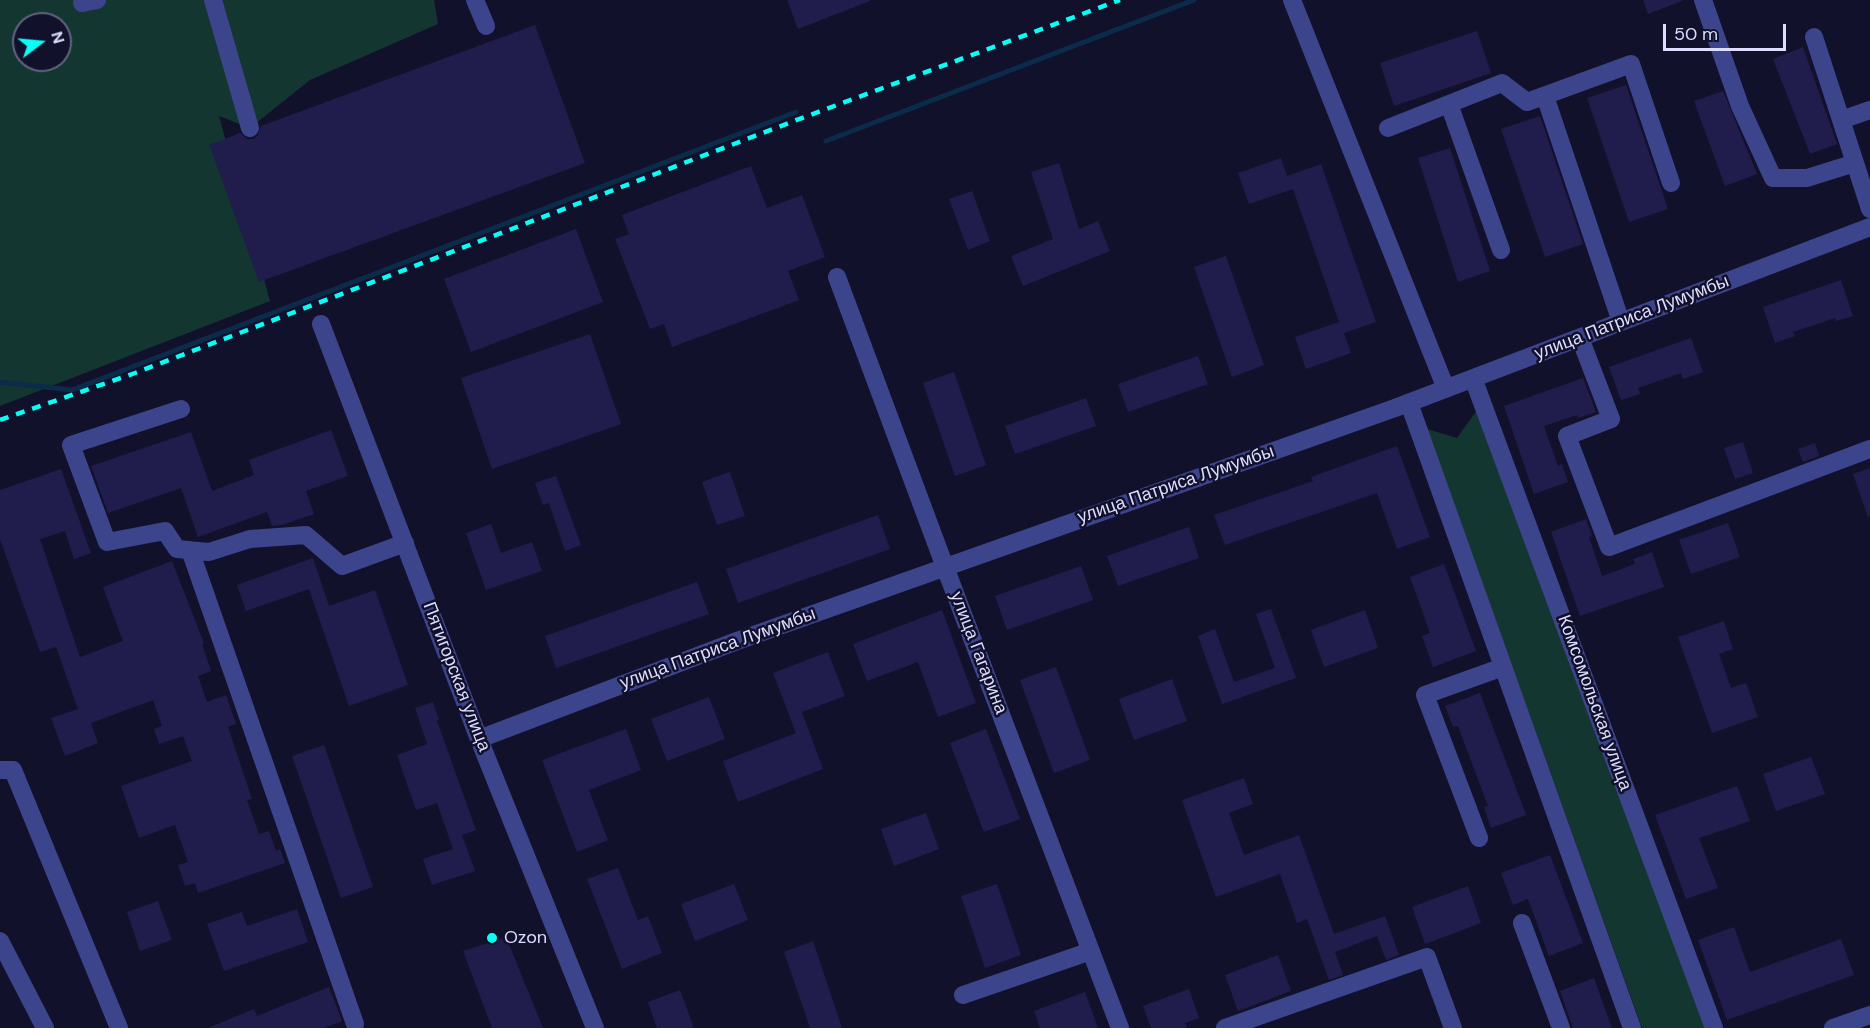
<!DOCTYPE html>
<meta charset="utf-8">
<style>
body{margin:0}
#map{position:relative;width:1870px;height:1028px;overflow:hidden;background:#12112c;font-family:"DM Sans",sans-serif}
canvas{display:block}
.north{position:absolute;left:12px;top:12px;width:60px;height:60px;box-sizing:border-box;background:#12112c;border:2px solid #636380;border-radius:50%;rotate:74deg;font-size:16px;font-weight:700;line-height:24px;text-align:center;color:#dcddff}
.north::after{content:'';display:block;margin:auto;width:21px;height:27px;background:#08fff5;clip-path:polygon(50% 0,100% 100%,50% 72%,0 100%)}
.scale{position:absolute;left:1663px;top:24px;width:123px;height:27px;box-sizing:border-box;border:3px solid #dcddff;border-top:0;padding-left:8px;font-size:18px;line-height:21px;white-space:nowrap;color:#dcddff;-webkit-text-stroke:4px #12112c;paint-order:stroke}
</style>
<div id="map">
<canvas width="1870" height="1028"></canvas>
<div class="north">N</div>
<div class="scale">50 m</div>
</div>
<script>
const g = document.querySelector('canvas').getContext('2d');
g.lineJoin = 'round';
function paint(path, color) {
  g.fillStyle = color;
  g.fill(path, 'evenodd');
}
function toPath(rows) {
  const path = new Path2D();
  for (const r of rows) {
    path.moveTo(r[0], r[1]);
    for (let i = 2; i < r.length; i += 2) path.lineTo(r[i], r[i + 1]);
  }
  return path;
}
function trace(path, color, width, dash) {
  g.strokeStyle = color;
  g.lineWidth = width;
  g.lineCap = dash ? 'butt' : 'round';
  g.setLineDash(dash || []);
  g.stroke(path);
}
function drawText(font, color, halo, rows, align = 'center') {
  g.font = font + ' "DM Sans",sans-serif';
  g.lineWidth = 5;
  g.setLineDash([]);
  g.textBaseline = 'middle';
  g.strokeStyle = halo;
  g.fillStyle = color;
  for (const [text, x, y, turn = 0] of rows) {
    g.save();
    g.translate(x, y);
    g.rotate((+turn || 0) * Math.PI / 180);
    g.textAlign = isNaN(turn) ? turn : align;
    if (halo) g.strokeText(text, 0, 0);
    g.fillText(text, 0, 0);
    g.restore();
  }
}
const green = toPath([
 [0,0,434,0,438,24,310,80,250,128,219,116,270,301,0,406],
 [24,24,60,24,60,60,24,60],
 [1477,410,1707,1028,1642,1028,1427,429,1457,438]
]);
const stream = toPath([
 [826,141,1194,0],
 [0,382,72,390,796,112]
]);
const building = toPath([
 [787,0,870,0,870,1,798,29],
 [1643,0,1682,0,1682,1,1648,14],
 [535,25,585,163,259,282,209,145,240,133,247,139,254,139,258,135,261,126],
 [1477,31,1491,73,1394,106,1380,63],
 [1803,47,1837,144,1810,154,1773,59],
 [1626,85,1668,209,1629,222,1587,98],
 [1723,91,1757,174,1725,186,1694,101],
 [1540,116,1583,244,1545,257,1501,129],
 [1450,148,1490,271,1458,282,1418,158],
 [1281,158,1287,176,1321,164,1376,322,1344,333,1351,353,1306,369,1295,337,1339,322,1293,189,1249,204,1238,173],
 [1059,163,1079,229,1098,221,1110,251,1023,286,1011,256,1053,239,1031,172],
 [751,166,767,208,802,195,825,257,788,271,799,300,672,347,664,324,650,329,615,239,629,234,622,215],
 [972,191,990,241,968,250,949,199],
 [576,229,603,302,471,352,444,279],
 [1226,256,1264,365,1232,377,1194,267],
 [1841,280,1853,316,1836,321,1835,318,1793,332,1795,336,1775,343,1763,307],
 [590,334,621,424,492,469,461,378],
 [1691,338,1703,372,1683,379,1681,373,1638,388,1640,394,1621,400,1609,367],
 [1198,356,1208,384,1128,412,1118,384],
 [954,372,986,465,955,476,923,383],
 [1583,378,1596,412,1578,418,1577,415,1544,426,1558,466,1562,464,1568,482,1534,494,1504,406],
 [1086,398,1096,426,1015,454,1005,426],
 [331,430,348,476,306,491,314,514,282,525,272,526,267,512,198,537,181,488,108,513,91,466,191,432,212,491,254,475,249,460],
 [1743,442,1753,473,1735,479,1724,448],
 [1815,443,1819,456,1803,462,1798,449],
 [1397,446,1430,537,1397,549,1377,493,1225,545,1214,515,1313,481,1311,477],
 [1870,468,1870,516,1868,517,1853,474],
 [61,469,91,553,74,559,65,531,40,539,80,657,123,641,103,587,172,561,204,643,202,644,211,671,198,676,207,702,226,695,236,724,228,727,252,799,247,800,259,834,269,831,276,851,280,849,285,863,198,893,195,883,185,886,178,865,188,862,175,825,139,838,121,786,192,761,183,736,159,744,154,729,162,726,153,700,91,723,98,743,65,756,51,718,78,709,56,647,40,652,0,539,0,490],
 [730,472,745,516,717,525,702,482],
 [556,476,581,545,565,551,549,503,543,505,535,483],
 [878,515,890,549,738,603,726,569],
 [1586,519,1592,536,1589,537,1602,576,1635,564,1633,559,1652,552,1664,587,1580,616,1551,532],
 [1728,523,1740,557,1691,574,1679,540],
 [491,524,501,553,532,542,542,571,486,590,466,533],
 [1189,527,1199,558,1118,586,1107,556],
 [313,558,329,606,375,590,408,685,349,706,309,589,246,611,237,585],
 [1444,564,1476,651,1433,667,1422,636,1430,633,1410,577],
 [1081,566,1093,600,1007,630,995,596],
 [697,582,709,614,556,668,545,636],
 [1271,609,1296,678,1222,704,1198,636,1215,629,1234,682,1275,668,1256,614],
 [942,610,976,703,938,717,918,662,867,681,853,644],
 [1365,610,1378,648,1324,667,1311,630],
 [1724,621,1733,649,1719,654,1731,688,1746,683,1758,717,1712,733,1678,637],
 [828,652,845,696,802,712,823,769,738,802,723,761,796,733,773,673],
 [1056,667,1090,760,1054,773,1020,680],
 [1172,679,1187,721,1134,740,1119,699],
 [1480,693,1526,815,1491,828,1484,807,1488,806,1458,726,1453,727,1445,706],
 [709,697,725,739,667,761,651,719],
 [433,702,439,720,437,721,476,830,462,835,475,871,432,885,423,859,453,849,437,803,416,810,397,755,427,744,415,708],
 [626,729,641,770,589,790,608,840,577,852,542,760],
 [986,729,1020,819,984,832,950,743],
 [324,745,373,887,341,898,292,756],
 [1811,757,1825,794,1776,811,1763,774],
 [1244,778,1253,804,1229,813,1244,855,1299,835,1334,934,1385,916,1399,955,1386,960,1377,936,1335,952,1343,975,1329,980,1307,919,1297,923,1280,874,1216,897,1182,800],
 [1737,786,1750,821,1699,838,1718,888,1686,899,1655,815],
 [926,813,939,849,894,866,881,829],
 [1550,855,1583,943,1549,956,1528,899,1513,905,1501,873],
 [618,868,638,920,648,916,662,953,622,969,587,879],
 [734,884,748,920,695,941,681,904],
 [997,884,1021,955,985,968,961,896],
 [1468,886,1481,923,1425,944,1412,907],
 [158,901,172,940,140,951,127,912],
 [297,909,308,942,224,971,207,924,242,912,247,926],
 [1734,927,1750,972,1841,939,1854,975,1727,1020,1698,940],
 [506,937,543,1028,492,1028,463,951],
 [813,941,842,1028,810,1028,784,952],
 [1278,955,1291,991,1238,1011,1225,975],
 [1594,978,1612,1028,1573,1028,1560,991],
 [329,987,342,1021,324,1028,208,1028,254,1009,257,1016],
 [1189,989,1199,1018,1185,1023,1187,1028,1151,1028,1143,1006],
 [680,990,694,1028,657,1028,648,1002],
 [1085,992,1098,1028,1040,1028,1034,1011]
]);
const minor = toPath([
 [213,0,250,128],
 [475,0,486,26],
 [1292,0,1446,389],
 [1703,0,1740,106,1773,178,1807,178,1855,163],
 [82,3,97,0],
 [1814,37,1870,209],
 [1545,96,1621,322],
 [1449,104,1501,250],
 [1841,120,1870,110],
 [1388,128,1502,83,1527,102,1631,64,1671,183],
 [837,277,945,567,1120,1028],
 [321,324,479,739,595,1028],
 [1580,338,1611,419,1567,436,1609,547,1870,449],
 [1473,378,1714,1028],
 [1409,403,1632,1028],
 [181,409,71,445,107,542,165,531,177,549,209,552,250,539,306,535,342,566,405,543],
 [190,550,355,1024],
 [479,739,737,641,1395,408,1870,227],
 [0,770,13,770,119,1028],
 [1479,838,1425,695,1503,667],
 [1522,923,1561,1028],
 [0,941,45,1028],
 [963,995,1091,951],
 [1225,1028,1427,957,1453,1028],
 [1833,1028,1870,1015]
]);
const rail = toPath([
 [0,420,135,373,794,121,1120,0]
]);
const markers = [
 [492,938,6,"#08fff5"]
];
const streetNames = [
 ["улица Патриса Лумумбы",1632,318,-21],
 ["улица Патриса Лумумбы",1176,485,-19],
 ["улица Патриса Лумумбы",718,649,-20],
 ["улица Гагарина",978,653,69],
 ["Пятигорская улица",456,677,69],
 ["Комсомольская улица",1594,703,70]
];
const poiNames = [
 ["Ozon",504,938]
];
paint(green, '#143630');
trace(stream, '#0b2b4b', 5);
paint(building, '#201d4d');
trace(minor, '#3c448b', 18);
trace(rail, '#08fff5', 4.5, [9, 8]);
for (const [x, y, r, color] of markers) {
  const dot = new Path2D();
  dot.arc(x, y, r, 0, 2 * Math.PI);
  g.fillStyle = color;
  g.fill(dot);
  trace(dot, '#12112c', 2);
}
drawText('18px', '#dcddff', '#12112c', streetNames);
drawText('18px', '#dcddff', '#12112c', poiNames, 'left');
</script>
